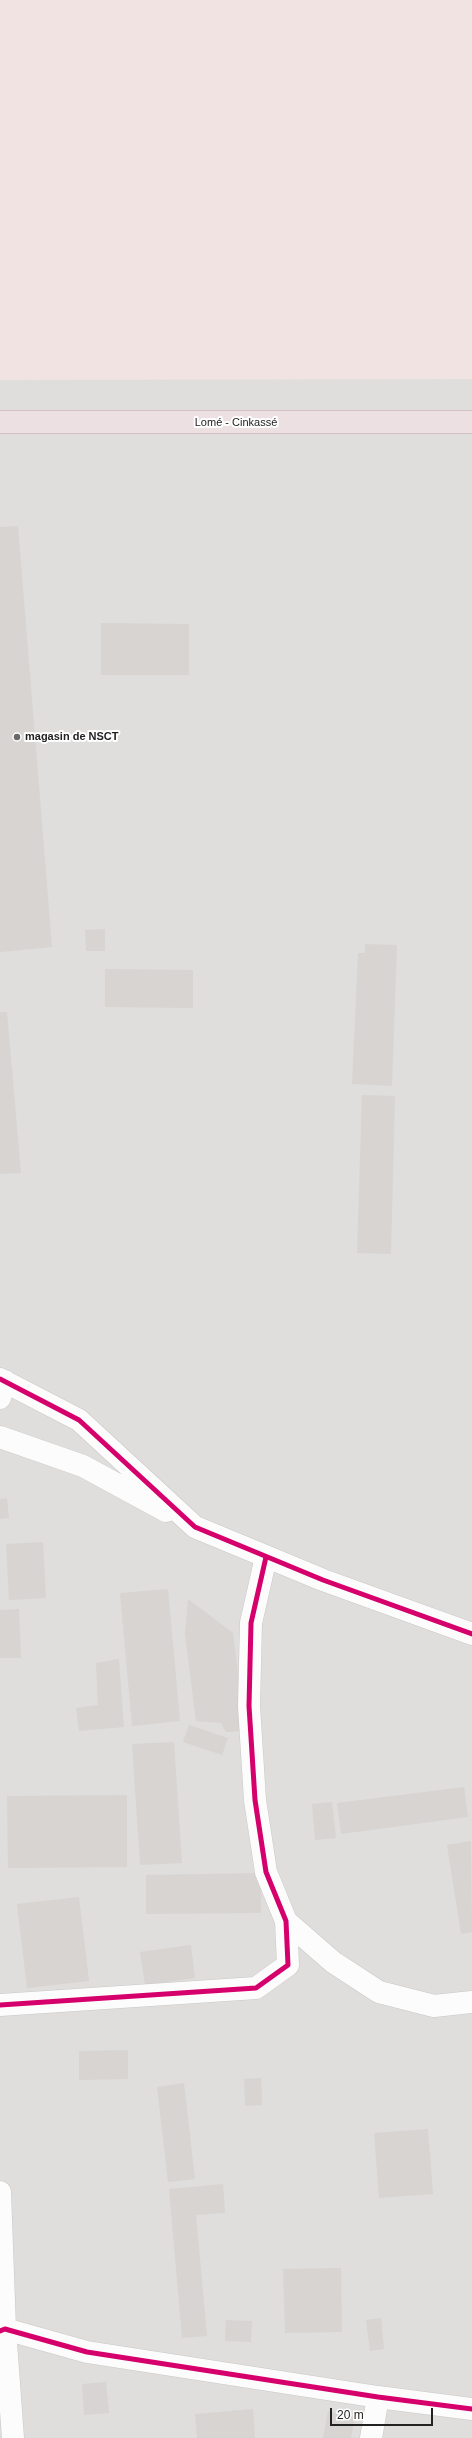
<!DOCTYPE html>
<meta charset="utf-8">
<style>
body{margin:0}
#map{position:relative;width:472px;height:2438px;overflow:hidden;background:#f0eeeb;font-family:Arial,sans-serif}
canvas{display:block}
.scale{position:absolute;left:330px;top:2408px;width:103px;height:18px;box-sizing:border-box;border:2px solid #222;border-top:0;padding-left:5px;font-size:12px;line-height:14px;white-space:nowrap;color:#222;-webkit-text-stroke:3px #fff;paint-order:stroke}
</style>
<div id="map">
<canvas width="472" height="2438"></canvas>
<div class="scale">20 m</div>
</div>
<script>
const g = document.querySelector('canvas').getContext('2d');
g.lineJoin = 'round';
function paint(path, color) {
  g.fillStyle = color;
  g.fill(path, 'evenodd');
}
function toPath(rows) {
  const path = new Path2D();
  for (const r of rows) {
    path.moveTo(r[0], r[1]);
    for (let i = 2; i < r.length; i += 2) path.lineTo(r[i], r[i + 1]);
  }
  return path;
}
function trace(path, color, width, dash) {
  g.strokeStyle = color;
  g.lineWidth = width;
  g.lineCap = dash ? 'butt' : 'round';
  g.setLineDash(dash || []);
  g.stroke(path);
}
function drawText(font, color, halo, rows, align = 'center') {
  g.font = font + ' Arial,sans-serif';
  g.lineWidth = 4;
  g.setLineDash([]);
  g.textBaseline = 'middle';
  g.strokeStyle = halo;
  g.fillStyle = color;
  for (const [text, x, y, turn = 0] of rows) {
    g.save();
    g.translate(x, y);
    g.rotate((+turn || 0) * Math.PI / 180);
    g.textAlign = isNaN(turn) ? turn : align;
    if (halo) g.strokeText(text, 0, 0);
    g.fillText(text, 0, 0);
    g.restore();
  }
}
const residential = toPath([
 [0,0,472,0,472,2438,0,2438]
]);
const commercial = toPath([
 [0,0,472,0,472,379,0,380]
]);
const building = toPath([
 [18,526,52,947,0,952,0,527],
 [101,623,189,624,189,675,101,675],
 [105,929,105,951,86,951,85,930],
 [365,944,397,945,392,1086,352,1084,358,953,365,953],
 [105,969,193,970,193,1008,105,1007],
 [0,1012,7,1012,21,1173,0,1174],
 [362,1095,395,1096,391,1254,357,1253],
 [7,1498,9,1518,0,1519,0,1499],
 [43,1542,46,1598,9,1600,6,1544],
 [168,1589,180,1721,132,1726,120,1593],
 [188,1599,233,1633,245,1731,226,1732,221,1723,196,1721,185,1634],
 [19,1609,21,1658,0,1658,0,1610],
 [119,1659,124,1727,79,1731,76,1708,98,1705,96,1663],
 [189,1725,228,1738,222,1755,183,1742],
 [174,1742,182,1863,140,1865,132,1744],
 [464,1787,468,1817,341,1834,337,1803],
 [127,1795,127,1867,8,1868,7,1796],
 [332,1802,336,1838,315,1840,312,1804],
 [471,1841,472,1932,461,1934,447,1845],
 [261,1873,261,1913,146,1914,146,1875],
 [79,1897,89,1981,27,1988,17,1904],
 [191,1945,195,1978,145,1985,140,1952],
 [128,2050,128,2079,79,2080,79,2051],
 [261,2078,262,2105,245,2106,244,2079],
 [184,2083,195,2179,168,2182,157,2087],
 [428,2129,433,2194,379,2198,374,2133],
 [223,2184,225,2213,196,2215,207,2336,182,2338,169,2189],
 [341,2268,342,2332,285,2333,283,2269],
 [381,2318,384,2349,370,2351,366,2320],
 [226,2320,252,2321,251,2342,225,2341],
 [106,2382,109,2413,84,2415,82,2384],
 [253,2409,255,2438,197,2438,195,2414],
 [328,2411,355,2417,351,2438,323,2438]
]);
const minor = toPath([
 [0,1379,79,1420,195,1527,323,1580,472,1634],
 [0,1398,5,1381],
 [0,1437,83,1466,166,1511],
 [286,1921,333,1962,379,1992,434,2006,472,2002],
 [0,2005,256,1988,288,1965,286,1921,266,1872,255,1800,249,1706,251,1623,266,1557],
 [0,2192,5,2329,13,2438],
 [0,2331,5,2329,87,2352,378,2397,472,2409],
 [371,2438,378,2397]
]);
const highway = toPath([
 [0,422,472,422]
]);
const cycleway = toPath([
 [0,1379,79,1420,195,1527,323,1580,472,1634],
 [0,2005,256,1988,288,1965,286,1921,266,1872,255,1800,249,1706,251,1623,266,1557],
 [0,2331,5,2329,87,2352,378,2397,472,2409]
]);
const markers = [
 [17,737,4,"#6a6968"]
];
const streetNames = [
 ["Lomé - Cinkassé",236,423]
];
const poiNames = [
 ["magasin de NSCT",25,737]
];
paint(residential, '#dfdedc');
paint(commercial, '#f1e3e1');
paint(building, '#d7d4d2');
trace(minor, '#c9c8c7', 23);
trace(highway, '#c5a2ac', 23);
trace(minor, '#fdfcfc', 22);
trace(highway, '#ece0e2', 22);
trace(cycleway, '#d6006c', 5);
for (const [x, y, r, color] of markers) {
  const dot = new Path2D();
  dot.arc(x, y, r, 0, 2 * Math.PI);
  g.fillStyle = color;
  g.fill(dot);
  trace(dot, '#fff', 1.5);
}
drawText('11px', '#222', '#fff', streetNames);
drawText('bold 11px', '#222', '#fff', poiNames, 'left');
</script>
